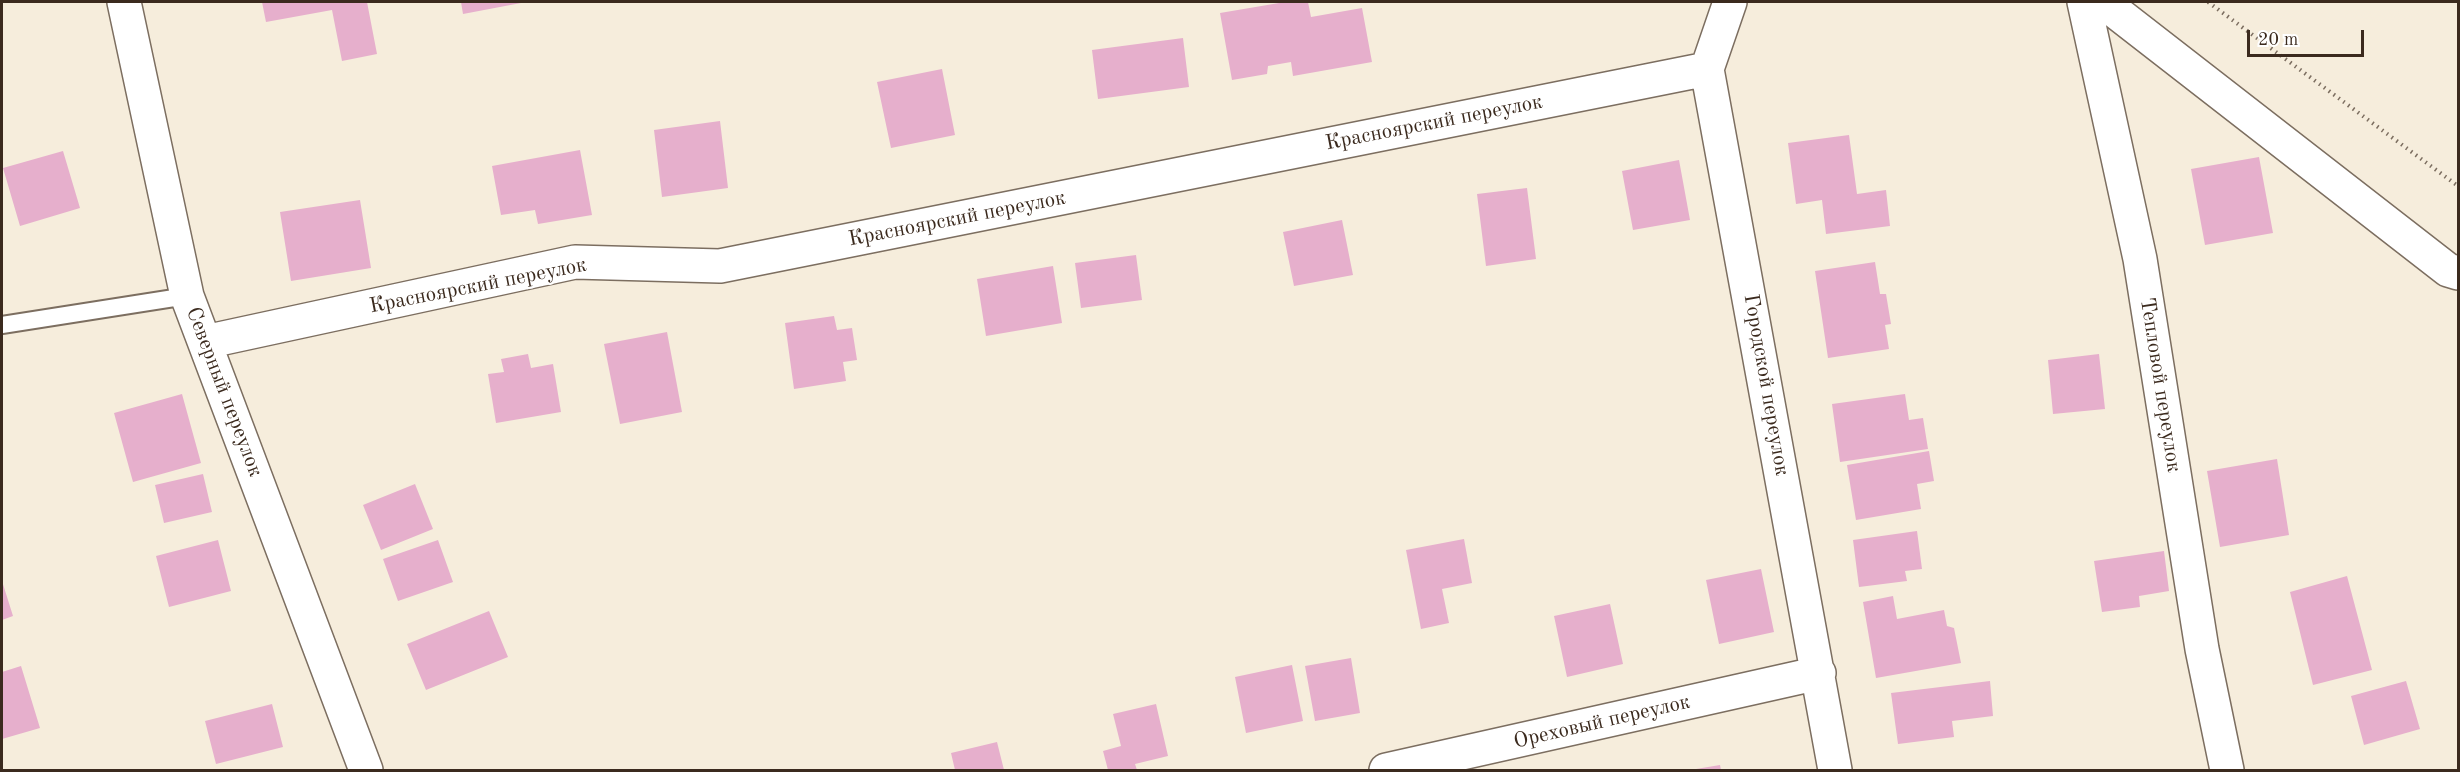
<!DOCTYPE html>
<meta charset="utf-8">
<style>
body{margin:0}
#map{position:relative;width:2460px;height:772px;overflow:hidden;background:#f6eddc;font-family:"Old Standard TT",serif}
canvas{display:block}
.frame{position:absolute;inset:0;border:3px solid #3b2a1e;pointer-events:none}
.scale{position:absolute;left:2247px;top:30px;width:117px;height:27px;box-sizing:border-box;border:3px solid #3b2a1e;border-top:0;padding-left:8px;font-size:18px;line-height:21px;white-space:nowrap;color:#3b2a1e;-webkit-text-stroke:4px #fff;paint-order:stroke}
</style>
<div id="map">
<canvas width="2460" height="772"></canvas>
<div class="frame"></div>
<div class="scale">20 m</div>
</div>
<script>
const g = document.querySelector('canvas').getContext('2d');
g.lineJoin = 'round';
function paint(path, color) {
  g.fillStyle = color;
  g.fill(path, 'evenodd');
}
function toPath(rows) {
  const path = new Path2D();
  for (const r of rows) {
    path.moveTo(r[0], r[1]);
    for (let i = 2; i < r.length; i += 2) path.lineTo(r[i], r[i + 1]);
  }
  return path;
}
function trace(path, color, width, dash) {
  g.strokeStyle = color;
  g.lineWidth = width;
  g.lineCap = dash ? 'butt' : 'round';
  g.setLineDash(dash || []);
  g.stroke(path);
}
function drawText(font, color, halo, rows, align = 'center') {
  g.font = font + ' "Old Standard TT",serif';
  g.lineWidth = 4.5;
  g.setLineDash([]);
  g.textBaseline = 'middle';
  g.strokeStyle = halo;
  g.fillStyle = color;
  for (const [text, x, y, turn = 0] of rows) {
    g.save();
    g.translate(x, y);
    g.rotate((+turn || 0) * Math.PI / 180);
    g.textAlign = isNaN(turn) ? turn : align;
    if (halo) g.strokeText(text, 0, 0);
    g.fillText(text, 0, 0);
    g.restore();
  }
}
const building = toPath([
 [262,2,367,2,377,54,342,61,332,10,266,22],
 [461,2,521,2,521,3,463,14],
 [1285,2,1308,2,1311,17,1362,8,1372,62,1293,76,1291,62,1268,66,1267,74,1232,80,1220,13],
 [1183,38,1189,87,1098,99,1092,50],
 [942,69,955,135,891,148,877,82],
 [720,121,728,188,662,197,654,130],
 [1849,135,1857,194,1886,190,1890,226,1826,234,1822,200,1796,204,1788,143],
 [580,150,592,215,538,224,535,210,501,215,492,166],
 [63,151,80,208,20,226,3,168],
 [2259,157,2273,233,2205,245,2191,169],
 [1679,160,1690,220,1633,230,1622,171],
 [1527,188,1536,259,1486,266,1477,194],
 [360,200,371,268,291,281,280,212],
 [1342,220,1353,275,1294,286,1283,232],
 [1136,255,1142,300,1081,308,1075,263],
 [1875,262,1880,294,1886,294,1891,324,1885,325,1889,349,1828,358,1815,271],
 [1053,266,1062,323,986,336,977,279],
 [834,316,837,330,852,328,857,360,843,362,846,381,794,389,785,323],
 [667,332,682,412,620,424,604,344],
 [528,354,531,368,553,364,561,412,496,423,488,374,504,372,501,359],
 [2099,354,2105,409,2053,414,2048,360],
 [182,394,201,463,133,482,114,413],
 [1905,394,1909,420,1923,418,1928,449,1840,462,1832,404],
 [1929,451,1934,481,1917,484,1921,509,1856,520,1847,465],
 [2277,459,2289,535,2220,547,2207,471],
 [203,474,212,512,164,523,155,485],
 [415,484,433,529,381,550,363,505],
 [1917,531,1922,569,1905,571,1907,581,1859,587,1853,540],
 [1464,539,1472,583,1442,589,1449,623,1421,629,1406,550],
 [218,540,231,591,169,607,156,556],
 [438,540,453,582,398,601,383,559],
 [2164,551,2169,591,2139,596,2140,607,2102,612,2094,561],
 [1761,569,1774,632,1719,644,1706,580],
 [2347,576,2372,670,2313,685,2290,592],
 [2,581,13,616,2,620],
 [1893,596,1897,619,1944,610,1947,626,1954,628,1961,663,1876,678,1863,602],
 [1610,604,1623,664,1567,677,1554,616],
 [489,611,508,657,426,690,407,644],
 [1351,658,1360,713,1315,721,1305,666],
 [1292,665,1303,721,1246,733,1235,677],
 [21,666,40,728,2,739,2,672],
 [1990,681,1993,716,1952,721,1954,737,1898,744,1891,693],
 [2406,681,2420,729,2364,745,2351,696],
 [272,704,283,747,216,764,205,721],
 [1156,704,1168,756,1135,764,1137,770,1108,770,1103,751,1121,746,1113,714],
 [997,742,1004,770,955,770,951,753],
 [1720,765,1721,770,1696,770,1696,769]
]);
const path = toPath([
 [2208,2,2458,186]
]);
const service = toPath([
 [2,325,187,296]
]);
const minor = toPath([
 [124,2,187,296,366,770],
 [1730,2,1707,69,1835,770],
 [2084,2,2140,259,2202,649,2227,770],
 [2103,2,2448,270,2458,273],
 [205,342,575,262,720,266,1707,69],
 [1386,770,1819,673]
]);
const streetNames = [
 ["Красноярский переулок",1434,123,-11],
 ["Красноярский переулок",957,219,-11],
 ["Красноярский переулок",478,286,-11],
 ["Городской переулок",1766,385,80],
 ["Тепловой переулок",2160,385,81],
 ["Северный переулок",224,392,69],
 ["Ореховый переулок",1602,722,-13]
];
paint(building, '#e6afcc');
trace(service, '#7c6e60', 20);
trace(minor, '#7c6e60', 36);
trace(path, '#7c6e60', 4, [1.5, 4.5]);
trace(service, '#fff', 16);
trace(minor, '#fff', 33);
drawText('21px', '#3b2a1e', '#fff', streetNames);
</script>
